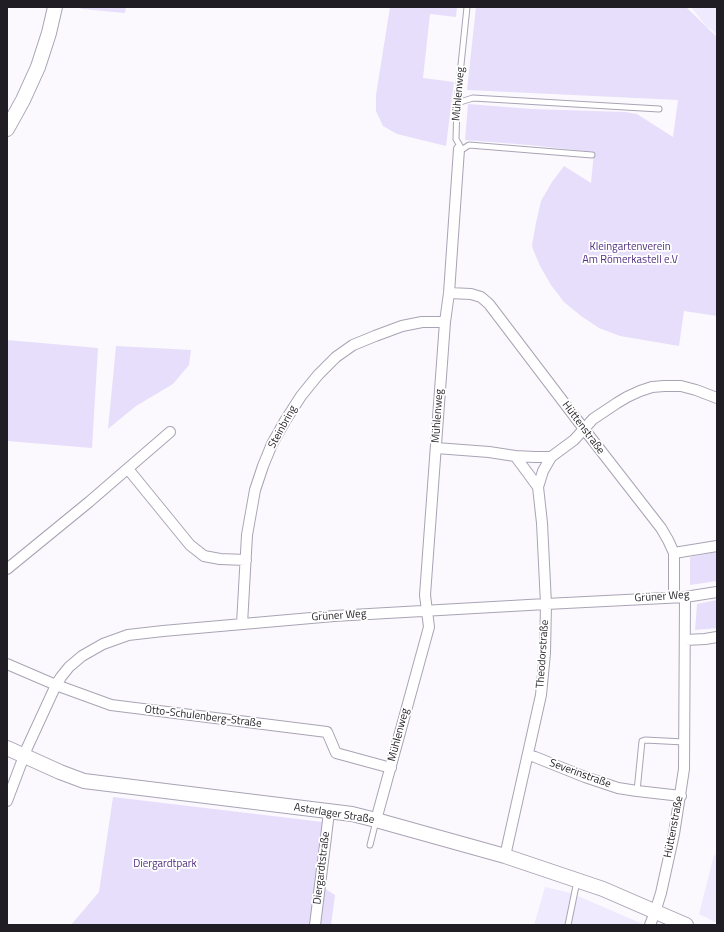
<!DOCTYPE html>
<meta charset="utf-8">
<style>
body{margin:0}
#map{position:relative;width:724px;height:932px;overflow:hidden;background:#fbf9fd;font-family:"Titillium Web",sans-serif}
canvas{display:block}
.frame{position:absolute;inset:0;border:8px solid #201e24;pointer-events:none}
</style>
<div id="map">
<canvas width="724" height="932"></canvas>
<div class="frame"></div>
</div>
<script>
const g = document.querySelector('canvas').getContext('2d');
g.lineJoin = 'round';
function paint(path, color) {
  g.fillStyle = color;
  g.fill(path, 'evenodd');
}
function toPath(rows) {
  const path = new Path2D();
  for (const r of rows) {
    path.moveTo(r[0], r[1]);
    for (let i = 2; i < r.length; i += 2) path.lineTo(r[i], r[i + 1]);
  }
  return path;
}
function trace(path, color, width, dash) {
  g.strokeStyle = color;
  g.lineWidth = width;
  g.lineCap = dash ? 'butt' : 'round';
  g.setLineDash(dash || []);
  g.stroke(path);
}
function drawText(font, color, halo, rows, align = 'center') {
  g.font = font + ' "Titillium Web",sans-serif';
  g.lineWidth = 3.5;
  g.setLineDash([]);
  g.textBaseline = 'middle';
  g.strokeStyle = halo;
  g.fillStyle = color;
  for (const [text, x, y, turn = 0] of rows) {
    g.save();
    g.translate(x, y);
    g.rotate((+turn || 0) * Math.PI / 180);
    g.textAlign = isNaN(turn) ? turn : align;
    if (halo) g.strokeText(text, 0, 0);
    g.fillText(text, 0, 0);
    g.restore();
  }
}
const built = toPath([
 [691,7,717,7,717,35,711,29,706,26],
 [714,855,717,856,717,923,699,914],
 [545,887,571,893,645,925,534,925]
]);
const green = toPath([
 [77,7,126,7,125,13,82,9],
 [390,7,457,7,456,17,430,14,423,78,454,82,446,146,397,134,383,126,376,111,376,95],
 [476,7,686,7,717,37,717,316,684,311,679,346,620,336,599,328,581,316,564,302,551,285,540,266,533,249,532,245,536,223,541,201,552,182,564,166,591,183,594,152,529,145,465,140,468,104,532,109,625,112,637,114,673,137,678,100,467,90],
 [7,340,98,348,92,448,7,441],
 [116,346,191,350,189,365,173,384,136,406,108,429],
 [717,552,717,581,690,585,690,557],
 [717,600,717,628,695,630,697,604],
 [113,797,323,822,316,883,335,895,331,925,71,925,99,892]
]);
const service = toPath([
 [467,7,457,103,456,139,460,146,459,149,463,149,469,145,592,155],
 [457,103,473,98,659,109],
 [637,791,642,741,645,740,684,742],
 [370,845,376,821],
 [568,925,577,881]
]);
const minor = toPath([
 [449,293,471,294,481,297,489,304,584,429,661,528,668,540,674,553,674,597],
 [436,448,489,452,515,456,527,472,538,487,542,523,546,604,545,653,541,695,505,856],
 [515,456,535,457,551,457],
 [128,469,190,545,204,556,220,559,246,560],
 [538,487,543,471,551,457,574,440,593,419,617,403,627,397,640,391,652,387,664,386,681,386,696,390,717,398],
 [674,553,717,546],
 [7,569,89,502,170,432],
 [242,624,247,535,255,490,263,466,272,444,285,421,301,396,318,375,336,357,353,345,375,336,402,326,422,322,445,322],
 [685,640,705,639,717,637],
 [7,664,56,685,111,705,327,732,336,753,391,768],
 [528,755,535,757,585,777,618,788,637,791,681,796],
 [7,801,27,748,56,685,61,677,69,667,82,656,103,644,128,635,163,631,334,616,546,604,685,597,717,592],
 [376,820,429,627,425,595,445,322,449,293,459,149],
 [315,925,326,837,329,812],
 [650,925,655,912,661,893,674,834,684,769,685,597]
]);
const secondary = toPath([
 [7,129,23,100,38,67,49,33,55,7],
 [7,748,60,772,84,781,352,814,376,820,505,856,603,889,686,925]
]);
const streetNames = [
 ["Mühlenweg",459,94,-85],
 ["Mühlenweg",438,416,-86],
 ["Steinbring",283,427,-61],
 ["Hüttenstraße",583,428,53],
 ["Grüner Weg",662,597,-4],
 ["Grüner Weg",339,616,-4],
 ["Theodorstraße",543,654,-86],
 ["Otto-Schulenberg-Straße",203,717,7],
 ["Mühlenweg",399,735,-75],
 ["Severinstraße",580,774,20],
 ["Asterlager Straße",334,814,9],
 ["Hüttenstraße",674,827,-79],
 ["Diergardtstraße",322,868,-83]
];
const parkNames = [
 ["Kleingartenverein",630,247],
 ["Am Römerkastell e.V",630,260],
 ["Diergardtpark",165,864]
];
paint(built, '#f0eafe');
paint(green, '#e7defb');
trace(service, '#a9a4b5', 7);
trace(minor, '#a9a4b5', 12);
trace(secondary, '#a9a4b5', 16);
trace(service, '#fff', 5);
trace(minor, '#fff', 10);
trace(secondary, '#fff', 14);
drawText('11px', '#201e24', '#fff', streetNames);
drawText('11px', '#512f80', '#fff', parkNames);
</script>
